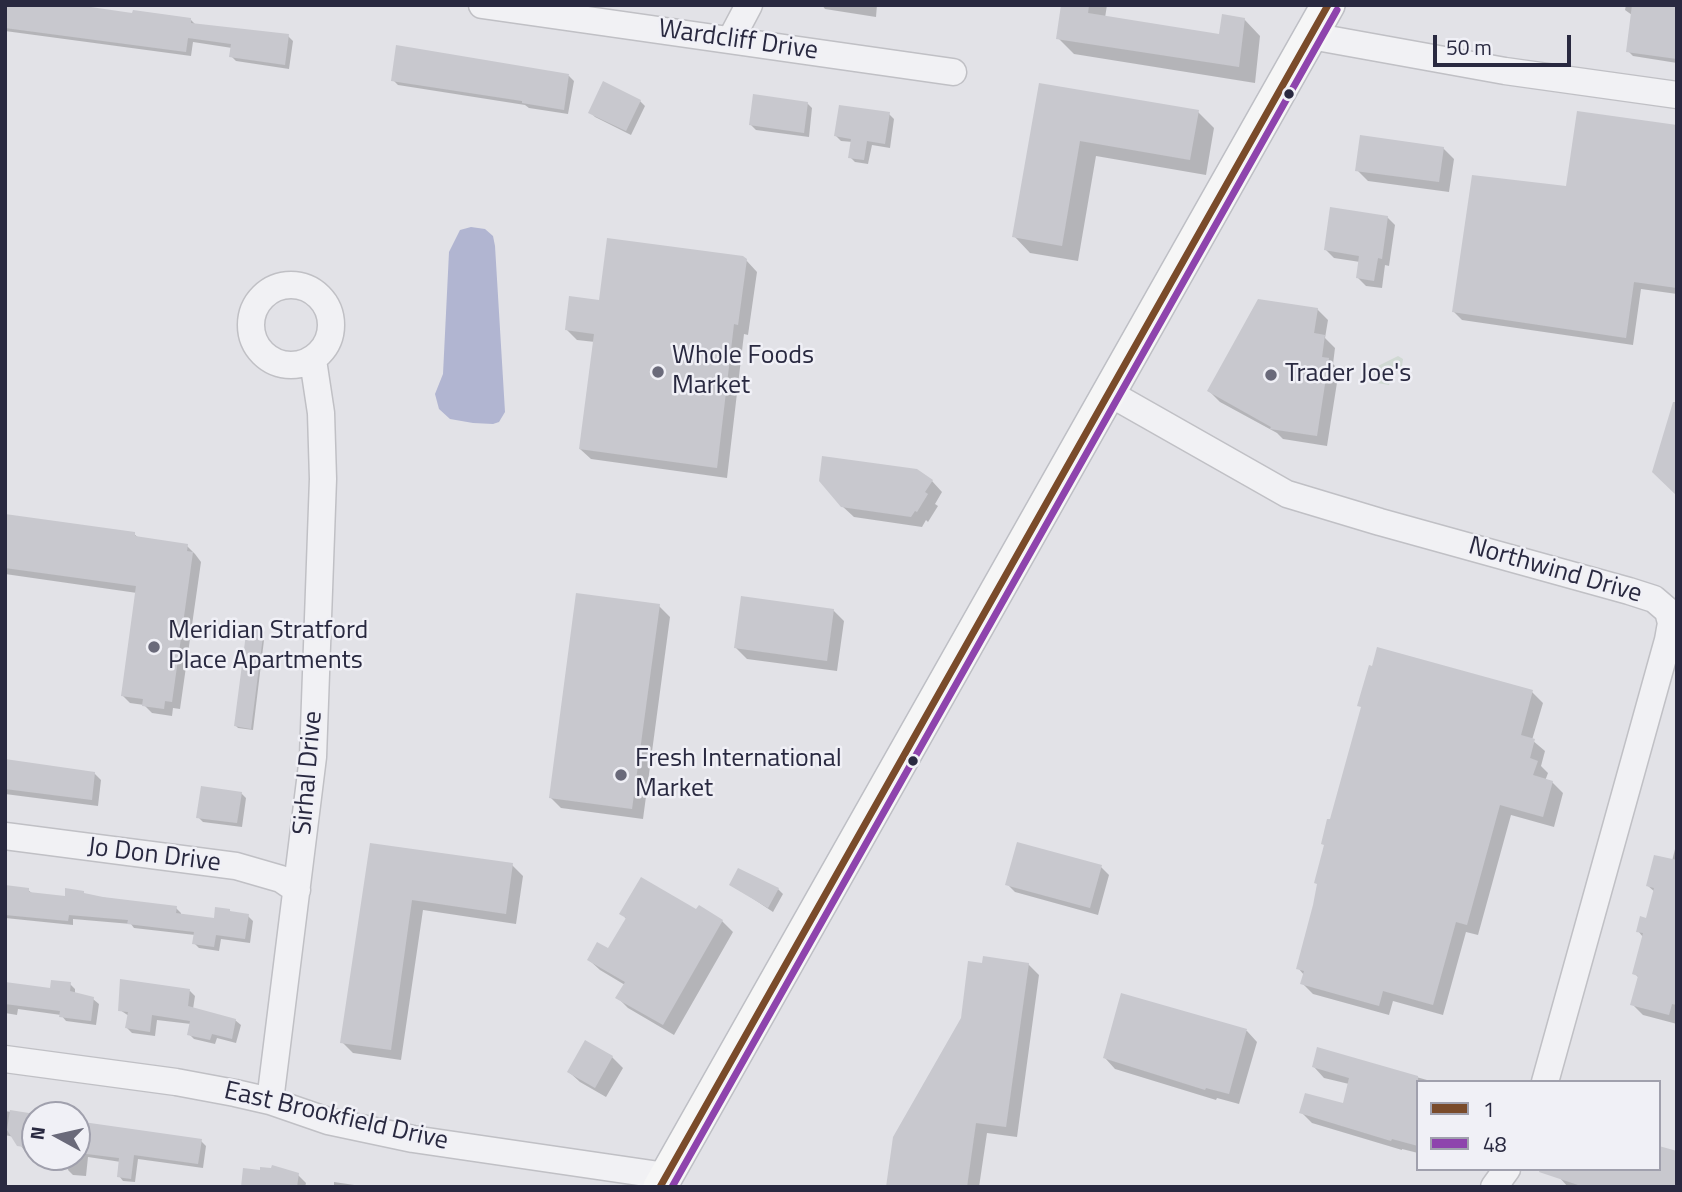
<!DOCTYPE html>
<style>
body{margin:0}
#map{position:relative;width:1682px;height:1192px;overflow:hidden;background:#e2e2e7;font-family:"Titillium Web",sans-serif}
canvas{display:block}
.frame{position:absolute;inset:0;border:7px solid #292940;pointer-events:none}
.legend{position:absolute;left:1416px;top:1080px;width:245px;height:91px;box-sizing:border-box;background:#f0f0f6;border:2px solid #a0a0ad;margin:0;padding:9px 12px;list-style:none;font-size:21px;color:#292940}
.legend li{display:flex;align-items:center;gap:14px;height:35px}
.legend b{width:35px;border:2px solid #a0a0ad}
.north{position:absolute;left:21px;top:1101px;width:70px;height:70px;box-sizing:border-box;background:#f0f0f6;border:2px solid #a0a0ad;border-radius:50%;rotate:278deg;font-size:19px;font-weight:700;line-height:28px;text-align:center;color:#292940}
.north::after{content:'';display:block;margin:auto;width:24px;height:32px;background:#6a6a7a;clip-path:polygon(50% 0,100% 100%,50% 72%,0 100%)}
.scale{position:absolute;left:1433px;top:35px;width:138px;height:32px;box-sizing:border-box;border:4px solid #292940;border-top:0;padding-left:9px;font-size:21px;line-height:24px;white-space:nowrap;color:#292940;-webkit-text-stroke:5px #f0f0f6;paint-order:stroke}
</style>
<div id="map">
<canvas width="1682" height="1192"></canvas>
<div class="frame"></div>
<ul class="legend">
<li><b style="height:9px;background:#7a4b2a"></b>1</li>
<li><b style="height:9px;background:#8e44ad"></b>48</li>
</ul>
<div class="north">N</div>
<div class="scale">50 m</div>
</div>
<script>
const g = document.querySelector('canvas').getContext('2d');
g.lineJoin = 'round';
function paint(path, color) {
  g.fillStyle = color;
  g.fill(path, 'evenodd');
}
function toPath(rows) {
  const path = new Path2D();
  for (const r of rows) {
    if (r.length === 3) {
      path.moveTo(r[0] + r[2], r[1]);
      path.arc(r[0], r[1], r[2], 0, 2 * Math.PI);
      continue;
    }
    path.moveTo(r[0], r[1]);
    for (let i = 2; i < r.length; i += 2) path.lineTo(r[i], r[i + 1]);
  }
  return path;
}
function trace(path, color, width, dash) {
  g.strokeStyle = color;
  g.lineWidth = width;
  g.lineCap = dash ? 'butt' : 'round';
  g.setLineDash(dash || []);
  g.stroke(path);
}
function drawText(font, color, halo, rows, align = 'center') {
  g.font = font + ' "Titillium Web",sans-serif';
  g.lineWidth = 5;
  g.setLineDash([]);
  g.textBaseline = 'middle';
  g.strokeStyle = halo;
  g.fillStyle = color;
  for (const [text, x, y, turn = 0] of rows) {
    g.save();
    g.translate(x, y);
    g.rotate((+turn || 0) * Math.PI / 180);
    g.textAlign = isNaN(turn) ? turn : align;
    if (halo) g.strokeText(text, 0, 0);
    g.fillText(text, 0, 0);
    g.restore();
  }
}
const green = toPath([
 [1398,356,1403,359,1401,372,1393,371,1389,385,1377,383,1374,373,1376,367]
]);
const water = toPath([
 [471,227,485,229,493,236,495,246,505,412,499,422,493,424,473,423,450,419,439,409,435,394,443,374,449,252,460,230]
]);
const shadow = toPath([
 [5,5,191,20,196,25,288,36,293,41,289,69,236,61,231,56,232,48,193,42,191,56,5,31],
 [822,5,877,5,876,17,825,9],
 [1063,5,1107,5,1105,18,1220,36,1244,19,1260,36,1255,83,1074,54,1058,38],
 [1626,5,1677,5,1677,63,1633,56,1628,51,1632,15,1625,10],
 [569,76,574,81,568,114,529,108,525,105,398,85,393,80],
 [1040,85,1198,112,1214,128,1206,175,1096,156,1078,261,1030,253,1014,236],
 [640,101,645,106,631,135,595,117,590,112],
 [807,103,812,108,809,137,756,130,751,125],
 [889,114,894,119,890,148,872,145,868,164,855,162,850,157,853,142,841,141,836,136],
 [1677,127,1677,294,1641,289,1633,345,1462,320,1454,312,1568,187],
 [1443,148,1454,159,1449,192,1368,181,1357,170],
 [1387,217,1395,225,1389,266,1385,265,1382,288,1366,286,1358,278,1360,262,1334,258,1326,250],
 [746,260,757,272,748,335,744,334,727,478,591,459,580,449,595,342,577,340,566,329],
 [1317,309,1328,320,1325,338,1335,348,1333,364,1339,370,1327,446,1283,439,1277,433,1220,402,1209,391],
 [932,481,942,492,935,504,938,506,928,522,926,520,922,527,854,517,842,506],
 [5,515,134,534,140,539,187,546,195,554,201,562,180,709,173,708,172,716,152,713,144,705,130,703,122,695,137,593,5,574],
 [659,606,670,617,643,819,561,808,550,797],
 [833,610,844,621,837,671,747,659,736,648],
 [263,630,265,632,253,730,238,728,236,726],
 [1532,692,1543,703,1532,740,1545,751,1541,766,1548,773,1545,781,1552,782,1563,793,1554,827,1511,815,1478,935,1466,932,1443,1015,1393,1001,1389,1015,1313,994,1302,983,1304,975,1298,968],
 [5,761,94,773,101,780,98,806,5,794],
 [241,793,246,798,242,827,203,822,198,817],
 [1677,841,1677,1024,1643,1015,1632,1004,1639,978,1634,973,1643,937,1638,931,1648,920,1655,892,1648,886,1672,861],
 [371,845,512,865,523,876,516,924,423,910,401,1060,353,1053,342,1042],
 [1101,867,1109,875,1098,915,1015,892,1007,884],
 [731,884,778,889,783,894,773,912],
 [5,886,28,890,33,894,66,898,86,895,176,908,181,913,181,916,215,920,248,916,253,921,250,943,221,939,219,951,199,948,194,943,195,935,134,928,131,924,73,919,73,925,5,918],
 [697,912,722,921,733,932,674,1035,628,1008,617,997,625,985,600,970,589,960,609,951,627,920,622,914],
 [1028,964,1039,975,1017,1137,987,1133,979,1187,888,1187],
 [5,984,51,990,70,984,75,989,75,994,93,999,99,1004,96,1025,66,1021,61,1015,18,1009,17,1015,5,1013],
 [190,991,195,996,193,1009,235,1020,241,1025,236,1043,217,1038,215,1044,194,1039,189,1034,191,1024,157,1020,155,1036,132,1033,127,1028,129,1016,120,1010],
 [1122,995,1247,1031,1257,1042,1239,1104,1217,1098,1216,1100,1115,1069,1105,1058],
 [1318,1049,1434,1082,1418,1082,1418,1153,1402,1149,1402,1150,1312,1123,1301,1112,1344,1105,1349,1084,1324,1078,1314,1067],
 [612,1057,623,1068,606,1097,580,1082,569,1072],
 [5,1111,35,1116,35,1146,29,1151,24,1150,14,1137,5,1135],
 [77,1130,201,1141,206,1146,203,1168,138,1159,135,1182,123,1181,119,1176,121,1162,88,1157,86,1176,73,1175,68,1170,70,1157,77,1157],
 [298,1175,306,1183,305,1187,243,1187],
 [1559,1177,1677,1187,1568,1187],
 [334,1182,368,1187,334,1187]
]);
const building = toPath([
 [5,5,77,5,132,13,133,10,191,18,191,23,289,34,285,65,229,57,231,44,188,38,186,52,5,28],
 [1061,5,1089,5,1088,13,1219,34,1222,14,1245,18,1239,67,1056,39],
 [1632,5,1677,5,1677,59,1626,52],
 [396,45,569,74,564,110,522,103,522,101,391,81],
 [603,81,641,100,626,131,588,113],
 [1039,83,1199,110,1190,160,1080,141,1062,246,1012,237],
 [753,94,808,102,804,133,749,125],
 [839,105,890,112,885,144,867,141,864,160,848,158,851,139,834,136],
 [1577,111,1677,125,1677,288,1634,282,1626,338,1452,312,1472,175,1566,186],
 [1360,135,1444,147,1439,182,1355,171],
 [1330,207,1388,216,1382,259,1378,258,1374,281,1356,278,1359,256,1324,250],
 [607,238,743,256,747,259,738,325,734,324,717,468,579,449,594,334,565,330,569,296,599,300],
 [1258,299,1318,308,1314,333,1325,335,1322,357,1329,358,1317,436,1270,429,1271,427,1207,391],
 [1673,402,1677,402,1677,496,1652,472],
 [822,456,917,469,933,480,925,492,928,494,917,512,915,511,911,517,841,507,819,481],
 [5,514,135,532,135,536,188,544,187,551,193,552,172,702,165,701,164,709,142,706,143,699,121,696,136,586,5,568],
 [576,593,660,604,632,809,549,798],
 [741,596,834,609,827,661,734,648],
 [247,626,264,628,251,729,234,726],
 [1377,647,1533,690,1521,735,1535,739,1530,758,1538,761,1533,775,1553,781,1543,817,1500,805,1467,925,1456,922,1433,1005,1383,991,1379,1006,1300,984,1304,971,1296,969,1313,905,1317,884,1314,883,1324,845,1321,844,1327,819,1330,819,1361,707,1357,706,1369,665,1372,666],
 [5,759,95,772,92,800,5,789],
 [201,786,242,792,237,823,196,818],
 [1017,842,1102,865,1090,908,1005,885],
 [370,843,513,863,506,914,412,900,391,1050,340,1043],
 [1654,855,1677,860,1677,1005,1672,1004,1669,1015,1630,1005,1638,976,1632,974,1643,933,1636,932,1640,916,1646,918,1654,888,1646,886],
 [738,868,779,888,768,908,729,885],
 [641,877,696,909,699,905,723,920,663,1025,615,998,625,982,587,960,597,942,608,948,626,918,619,914],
 [5,885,29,888,29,892,65,896,65,888,84,891,84,893,103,897,177,906,176,913,214,918,215,907,230,909,230,911,249,914,245,939,216,935,214,947,192,944,194,932,127,924,128,920,69,915,68,921,5,915],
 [983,956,1029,963,1006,1127,976,1123,967,1187,886,1187,893,1137,961,1018,968,961,982,963],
 [120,979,190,989,188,1006,236,1019,232,1039,212,1034,210,1040,187,1035,190,1021,152,1015,150,1032,125,1028,128,1012,118,1011],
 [51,980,71,982,70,991,94,997,91,1021,59,1017,60,1011,5,1004,5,982,50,988],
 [1121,993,1247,1029,1229,1094,1206,1088,1205,1090,1103,1058],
 [585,1040,613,1056,595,1088,567,1072],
 [1317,1047,1418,1076,1418,1146,1392,1139,1391,1141,1299,1113,1305,1093,1343,1103,1349,1078,1312,1067],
 [10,1110,35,1114,35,1138,24,1147,17,1146,7,1130],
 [83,1122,202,1139,198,1164,134,1155,131,1179,117,1177,119,1158,79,1153],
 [1659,1146,1677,1151,1677,1187,1584,1187,1539,1172,1540,1169,1659,1169],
 [272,1165,299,1173,297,1187,241,1187,243,1168,260,1170,260,1167,271,1168]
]);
const minor = toPath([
 [482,5,953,72],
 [1311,36,1505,71,1677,95],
 [731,39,749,5],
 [291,325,40],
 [1109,393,1287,494,1380,522,1629,591,1654,599,1668,611,1671,623,1668,640,1545,1082],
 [5,836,236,866,281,879,297,890],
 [5,1059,176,1082,235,1093,270,1101,328,1121,413,1139,666,1176],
 [270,1101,313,757,323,479,321,413,313,360],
 [1494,1187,1507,1169]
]);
const major = toPath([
 [660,1187,1328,5]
]);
const bus1 = toPath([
 [660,1187,1328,5]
]);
const bus2 = toPath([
 [672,1187,1337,10]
]);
const markers = [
 [1289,94,6,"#292940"],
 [658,372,7,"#6a6a7a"],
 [1271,375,7,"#6a6a7a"],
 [154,647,7,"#6a6a7a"],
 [913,761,6,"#292940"],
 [621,775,7,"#6a6a7a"]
];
const streetNames = [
 ["Wardcliff Drive",738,41,8],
 ["Northwind Drive",1555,571,16],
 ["Sirhal Drive",309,773,-85],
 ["Jo Don Drive",154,856,7],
 ["East Brookfield Drive",336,1117,13]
];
const poiNames = [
 ["Whole Foods",672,357],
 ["Market",672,387],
 ["Trader Joe's",1285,375],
 ["Meridian Stratford",168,632],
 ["Place Apartments",168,662],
 ["Fresh International",635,760],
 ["Market",635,790]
];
paint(green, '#d0d9d3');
paint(water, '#b1b5d1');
paint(shadow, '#0003');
paint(building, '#c8c8ce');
trace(minor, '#c0c0c5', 29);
trace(major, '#bebfc5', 36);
trace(minor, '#f1f1f4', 26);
trace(major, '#f6f6f6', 33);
trace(bus1, '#7a4b2a', 7);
trace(bus2, '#8e44ad', 7);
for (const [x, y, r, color] of markers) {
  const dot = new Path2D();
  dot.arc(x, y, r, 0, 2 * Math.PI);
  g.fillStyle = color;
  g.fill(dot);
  trace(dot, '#f0f0f6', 2.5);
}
drawText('26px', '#292940', '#f0f0f6', streetNames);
drawText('26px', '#292940', '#f0f0f6', poiNames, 'left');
</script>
